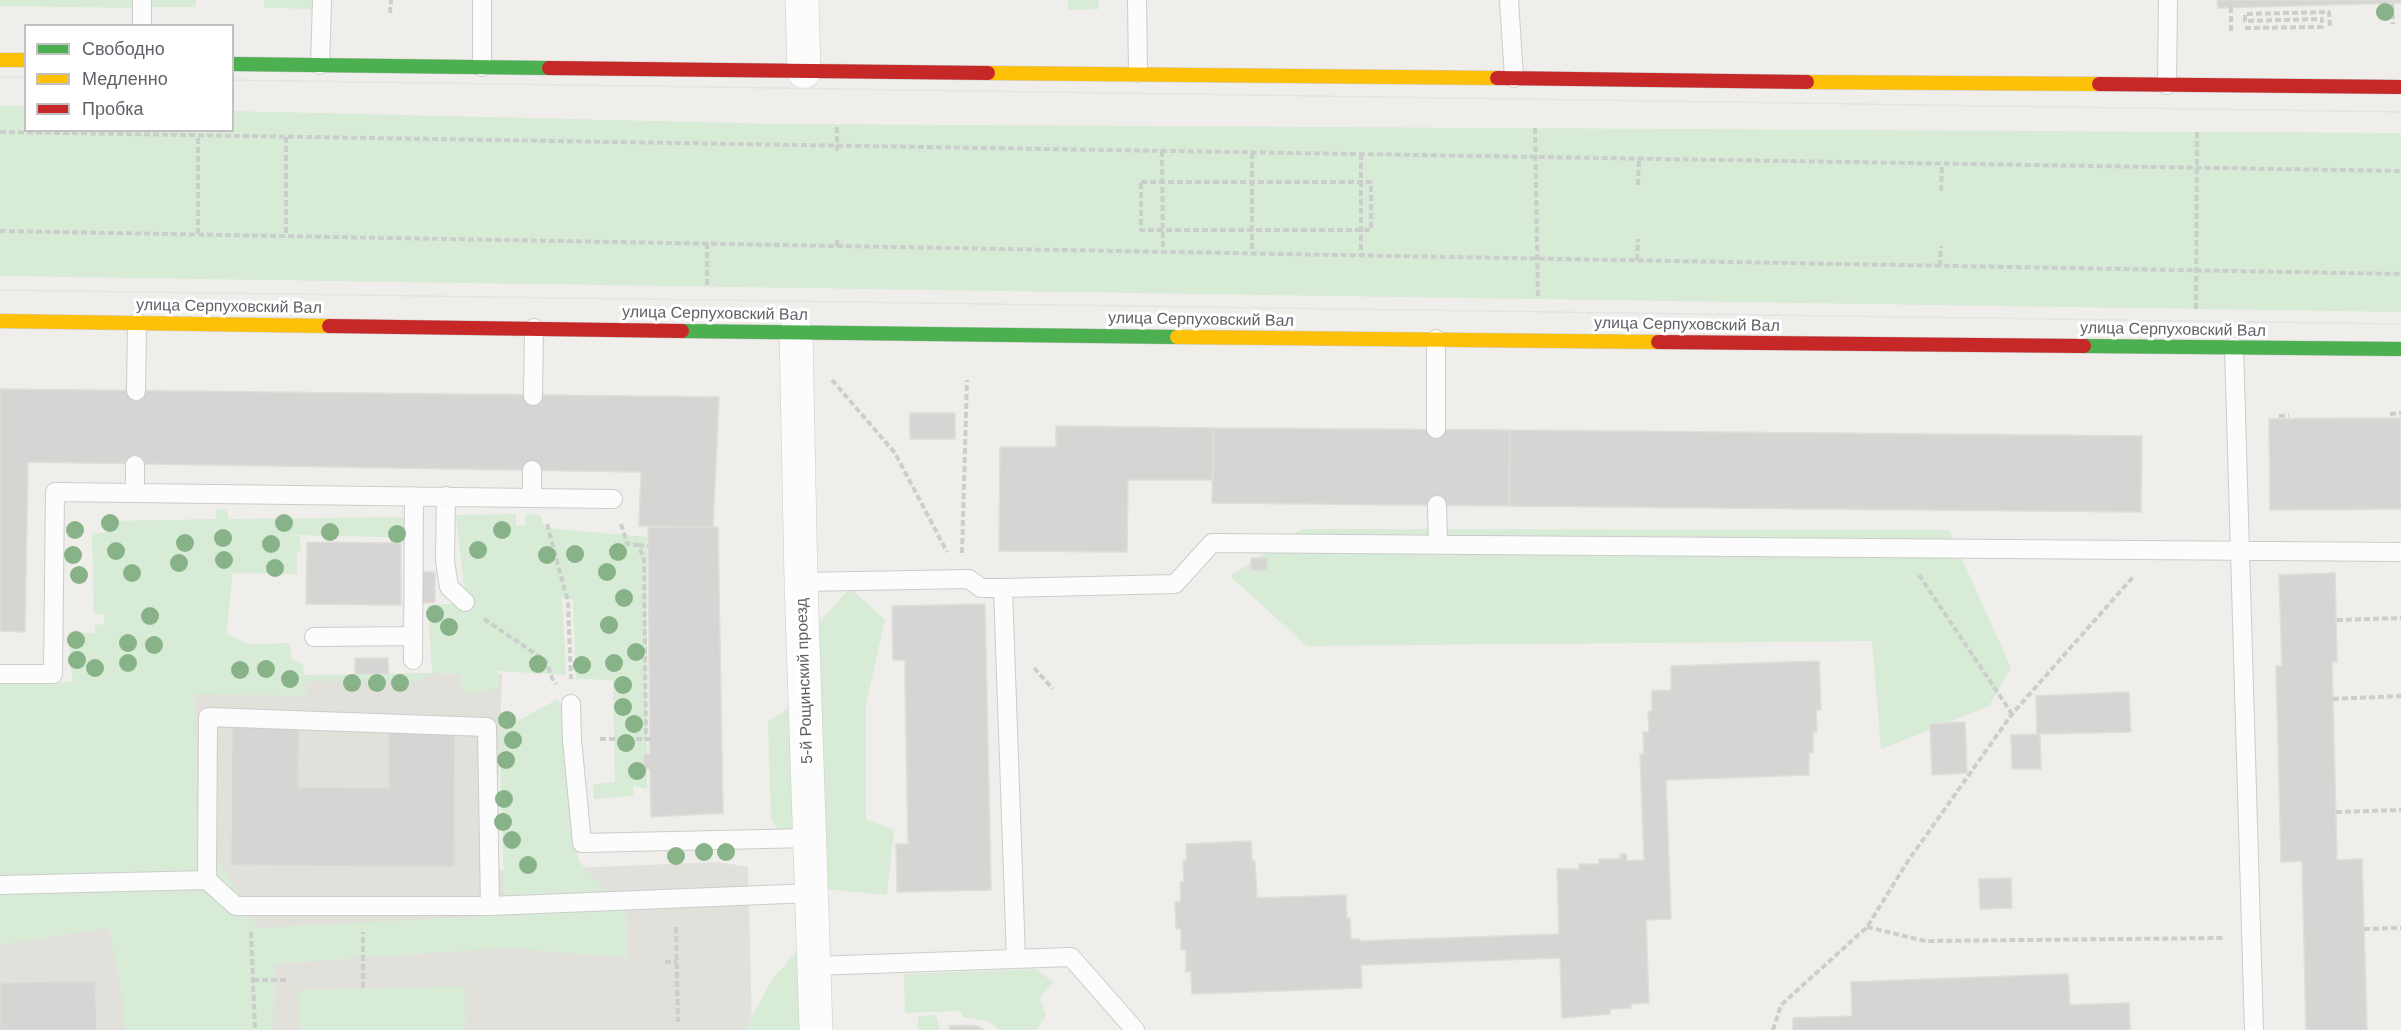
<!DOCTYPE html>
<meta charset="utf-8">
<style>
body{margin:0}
#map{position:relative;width:2401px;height:1030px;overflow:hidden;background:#efeeea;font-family:Helvetica,sans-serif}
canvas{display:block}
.legend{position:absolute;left:24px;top:24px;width:210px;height:108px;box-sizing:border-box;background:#fff;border:2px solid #bfc1c3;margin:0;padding:8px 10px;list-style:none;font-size:18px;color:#5f6368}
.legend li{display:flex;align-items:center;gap:12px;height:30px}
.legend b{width:30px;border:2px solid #bfc1c3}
</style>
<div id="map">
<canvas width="2401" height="1030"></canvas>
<ul class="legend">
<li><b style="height:8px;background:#4caf50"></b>Свободно</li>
<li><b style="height:8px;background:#ffc107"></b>Медленно</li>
<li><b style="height:8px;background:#c62828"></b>Пробка</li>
</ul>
</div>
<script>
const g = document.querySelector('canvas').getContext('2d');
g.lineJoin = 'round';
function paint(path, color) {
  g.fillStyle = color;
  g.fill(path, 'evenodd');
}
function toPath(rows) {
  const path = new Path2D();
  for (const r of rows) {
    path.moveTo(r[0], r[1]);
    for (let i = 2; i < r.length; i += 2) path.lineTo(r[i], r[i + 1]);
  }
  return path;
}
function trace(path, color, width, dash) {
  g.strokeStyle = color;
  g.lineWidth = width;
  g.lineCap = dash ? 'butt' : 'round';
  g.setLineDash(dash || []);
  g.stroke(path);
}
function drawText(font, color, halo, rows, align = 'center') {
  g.font = font + ' Helvetica,sans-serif';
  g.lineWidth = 6;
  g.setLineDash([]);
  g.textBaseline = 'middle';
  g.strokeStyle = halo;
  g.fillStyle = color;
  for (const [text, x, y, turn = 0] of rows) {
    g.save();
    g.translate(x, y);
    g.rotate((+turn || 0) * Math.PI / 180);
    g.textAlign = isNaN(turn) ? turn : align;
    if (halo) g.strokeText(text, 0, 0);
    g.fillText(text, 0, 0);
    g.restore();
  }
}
const education = toPath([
 [432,673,502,674,496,859,501,871,718,862,748,867,752,1030,0,1030,0,685]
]);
const green = toPath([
 [0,0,136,0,137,8,0,6],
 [146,0,196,0,196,7,146,7],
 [264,0,318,0,318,9,264,8],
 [1068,0,1098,0,1099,9,1068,10],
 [0,106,25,106,26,130,232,130,233,111,782,124,2401,133,2401,312,0,276],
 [227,509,228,519,419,517,421,538,289,535,300,536,301,552,297,552,297,574,233,573,226,634,250,644,289,643,292,660,303,664,304,675,432,673,428,605,461,603,464,612,473,608,464,588,456,515,516,514,516,525,526,526,526,514,540,515,545,528,647,537,647,789,633,786,633,796,594,799,593,784,615,782,613,680,576,679,573,602,572,600,562,596,566,675,498,671,499,688,463,695,461,674,432,673,418,682,305,681,306,696,194,694,199,833,237,890,257,928,505,915,499,731,558,699,580,754,578,860,626,914,627,958,506,948,275,964,273,1030,124,1030,123,1002,109,928,0,945,0,682,72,682,69,632,95,633,95,625,104,624,104,614,94,614,92,533,106,533,107,521,216,519,216,510],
 [1302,529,1949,530,2011,668,1989,706,1881,749,1872,641,1307,646,1230,576],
 [850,588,885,620,866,704,866,819,894,830,887,895,826,889,771,820,768,722,795,703,817,625],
 [801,946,806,1030,745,1030,771,981],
 [1036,969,1053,982,1040,998,1046,1016,1036,1030,1000,1030,988,1021,963,1017,960,1011,905,1013,904,974],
 [465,986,466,1030,299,1030,298,990],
 [936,1015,940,1030,918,1030,918,1016]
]);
const building = toPath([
 [2217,0,2401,0,2401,3,2218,8,2217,0],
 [0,389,719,397,713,527,639,526,641,472,28,462,25,632,0,631,0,389],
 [910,413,955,413,955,439,910,439,910,413],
 [2356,418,2401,418,2401,509,2270,510,2269,419,2356,418],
 [1056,426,1213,428,1213,480,1128,480,1127,552,999,551,1000,447,1056,447,1056,426],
 [1213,428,1510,430,1509,506,1212,503,1213,428],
 [1510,430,2142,436,2141,512,1509,506,1510,430],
 [648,527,718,527,723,813,651,817,650,769,643,769,644,754,650,754,648,527],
 [307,542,401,543,401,605,306,604,307,542],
 [1251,558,1267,558,1267,570,1251,570,1251,558],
 [422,572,435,572,435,602,421,603,422,572],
 [2335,573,2337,662,2332,662,2337,860,2362,859,2367,1030,2306,1030,2302,861,2281,862,2276,666,2282,666,2279,575,2335,573],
 [985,604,991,890,897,892,896,844,908,844,905,679,905,660,893,660,892,606,985,604],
 [355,658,388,658,389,674,355,674,355,658],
 [1819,661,1821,710,1816,710,1817,732,1813,732,1813,752,1809,753,1809,775,1666,780,1671,919,1646,920,1649,1003,1631,1004,1631,1008,1610,1009,1610,1014,1562,1018,1560,958,1361,965,1362,988,1192,994,1191,971,1186,972,1186,950,1181,950,1181,929,1176,929,1175,902,1181,901,1180,882,1184,882,1183,861,1187,860,1186,844,1251,841,1252,861,1255,861,1257,898,1346,895,1347,918,1350,918,1351,939,1360,939,1360,941,1559,934,1557,869,1579,869,1579,864,1599,864,1599,859,1620,859,1620,854,1626,854,1627,861,1644,860,1640,754,1644,754,1643,732,1649,732,1648,712,1652,711,1652,691,1671,690,1671,666,1819,661],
 [2129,692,2131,732,2037,734,2036,696,2129,692],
 [1965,722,1967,773,1932,775,1930,724,1965,722],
 [232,727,299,728,298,787,389,788,389,729,455,730,454,867,231,865,232,727],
 [2040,734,2041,769,2012,769,2011,735,2040,734],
 [2011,878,2012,908,1980,909,1979,879,2011,878],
 [2068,974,2070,1005,2129,1003,2130,1030,1793,1030,1793,1018,1852,1016,1851,982,2068,974],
 [95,981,97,1030,0,1030,0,983,95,981],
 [965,1025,977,1026,984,1030,950,1030,949,1026,965,1025]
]);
const path = toPath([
 [2392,4,2393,24],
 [2231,7,2231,31],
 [390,13,391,0],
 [2245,28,2322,27,2322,19,2245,21,2245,14,2329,12,2330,28],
 [1535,128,1538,299],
 [0,132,2401,171],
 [286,137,286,236],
 [837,151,837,124],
 [1162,151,1163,252],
 [1252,153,1252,253],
 [1361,154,1361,255],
 [1141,182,1371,182,1371,230,1141,230,1141,182],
 [1638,185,1639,158],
 [1941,191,1942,164],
 [0,231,2401,274],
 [198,234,198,135],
 [707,243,707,286],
 [837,246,837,240],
 [1637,260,1638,239],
 [1940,266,1941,246],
 [2196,309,2197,132],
 [832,380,895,453,947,552],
 [2390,414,2401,413],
 [2279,416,2289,415],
 [547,524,568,602,571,679],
 [621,524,627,544,637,545,644,557,646,739],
 [638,545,648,546],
 [962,553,967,380],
 [1919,575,2012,714],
 [484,619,546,661,552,678,556,684],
 [2337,620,2401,618],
 [1034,668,1053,689],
 [2333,699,2401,696],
 [600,739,651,739],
 [2336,812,2401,810],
 [676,927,678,1022],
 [1867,927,1925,941,2225,938],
 [2364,929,2401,928],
 [251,932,255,1030],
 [665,962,677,962],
 [253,980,289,980],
 [363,988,363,932],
 [1773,1030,1781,1005,1867,927,1908,861,2012,714,2133,577]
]);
const lane = toPath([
 [142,0,142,26],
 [482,0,482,67],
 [1137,0,1138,73],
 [1509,0,1514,78],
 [320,65,322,0],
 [2167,85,2168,0],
 [1436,339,1436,429],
 [2234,347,2254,1030],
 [136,391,137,323],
 [533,396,534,328],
 [135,493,135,465],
 [446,496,445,561,449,587,465,602],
 [532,497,532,470],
 [1437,505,1438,545],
 [801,582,969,579,981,588,1003,588,1175,584,1212,543,2401,552],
 [1003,588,1016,959],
 [314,637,413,636],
 [413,660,414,496],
 [0,674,53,674,55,492,613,499],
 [571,704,572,740,582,843,810,838],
 [0,885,207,880],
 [490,906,236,906,207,880,208,717,487,727,490,906,812,893],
 [814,966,1071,957,1135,1030]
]);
const street = toPath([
 [802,0,804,72],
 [796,332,801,582,816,1030]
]);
const fast = toPath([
 [232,64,549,68],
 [682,331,1177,337],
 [2084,346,2401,349]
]);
const slow = toPath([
 [0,60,26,60],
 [988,73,1497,78],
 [1807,82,2099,84],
 [0,321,329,326],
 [1177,337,1658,342]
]);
const jam = toPath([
 [549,68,988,73],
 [1497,78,1807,82],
 [2099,84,2401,87],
 [329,326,682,331],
 [1658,342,2084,346]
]);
const tram = toPath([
 [0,77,26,77],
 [232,80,2401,112],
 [0,290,2401,324]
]);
const trees = [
 [2385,12],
 [110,523],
 [284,523],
 [75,530],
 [502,530],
 [330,532],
 [397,534],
 [223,538],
 [185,543],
 [271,544],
 [478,550],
 [116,551],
 [618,552],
 [575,554],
 [73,555],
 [547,555],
 [224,560],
 [179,563],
 [275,568],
 [607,572],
 [132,573],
 [79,575],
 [624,598],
 [435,614],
 [150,616],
 [609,625],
 [449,627],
 [76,640],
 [128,643],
 [154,645],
 [636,652],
 [77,660],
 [128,663],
 [614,663],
 [538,664],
 [582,665],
 [95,668],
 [266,669],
 [240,670],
 [290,679],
 [352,683],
 [377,683],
 [400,683],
 [623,685],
 [623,707],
 [507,720],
 [634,724],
 [513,740],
 [626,743],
 [506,760],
 [637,771],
 [504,799],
 [503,822],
 [512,840],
 [704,852],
 [726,852],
 [676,856],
 [528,865]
];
const streetNames = [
 ["улица Серпуховский Вал",229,307,1],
 ["улица Серпуховский Вал",715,314,1],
 ["улица Серпуховский Вал",1201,320,1],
 ["улица Серпуховский Вал",1687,325,1],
 ["улица Серпуховский Вал",2173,330,1],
 ["5-й Рощинский проезд",805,681,-92]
];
paint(education, '#e2e0da');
paint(green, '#d8ebd6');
paint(building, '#d6d5d3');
trace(building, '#deddd9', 1.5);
trace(lane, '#cbcccc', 20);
trace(street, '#cbcccc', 34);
trace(fast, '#cacacb', 15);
trace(slow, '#cacacb', 15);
trace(jam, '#cacacb', 15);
trace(path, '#cacfcc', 4, [6, 3]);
trace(lane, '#fdfcfc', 18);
trace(street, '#fdfcfc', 33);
trace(fast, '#4caf50', 14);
trace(slow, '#ffc107', 14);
trace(jam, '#c62828', 14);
trace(tram, '#e4e4e4', 1.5);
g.fillStyle = '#88b388';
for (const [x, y] of trees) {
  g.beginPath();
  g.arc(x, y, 9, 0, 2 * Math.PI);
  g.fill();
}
drawText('16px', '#5f6368', '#fff', streetNames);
</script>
